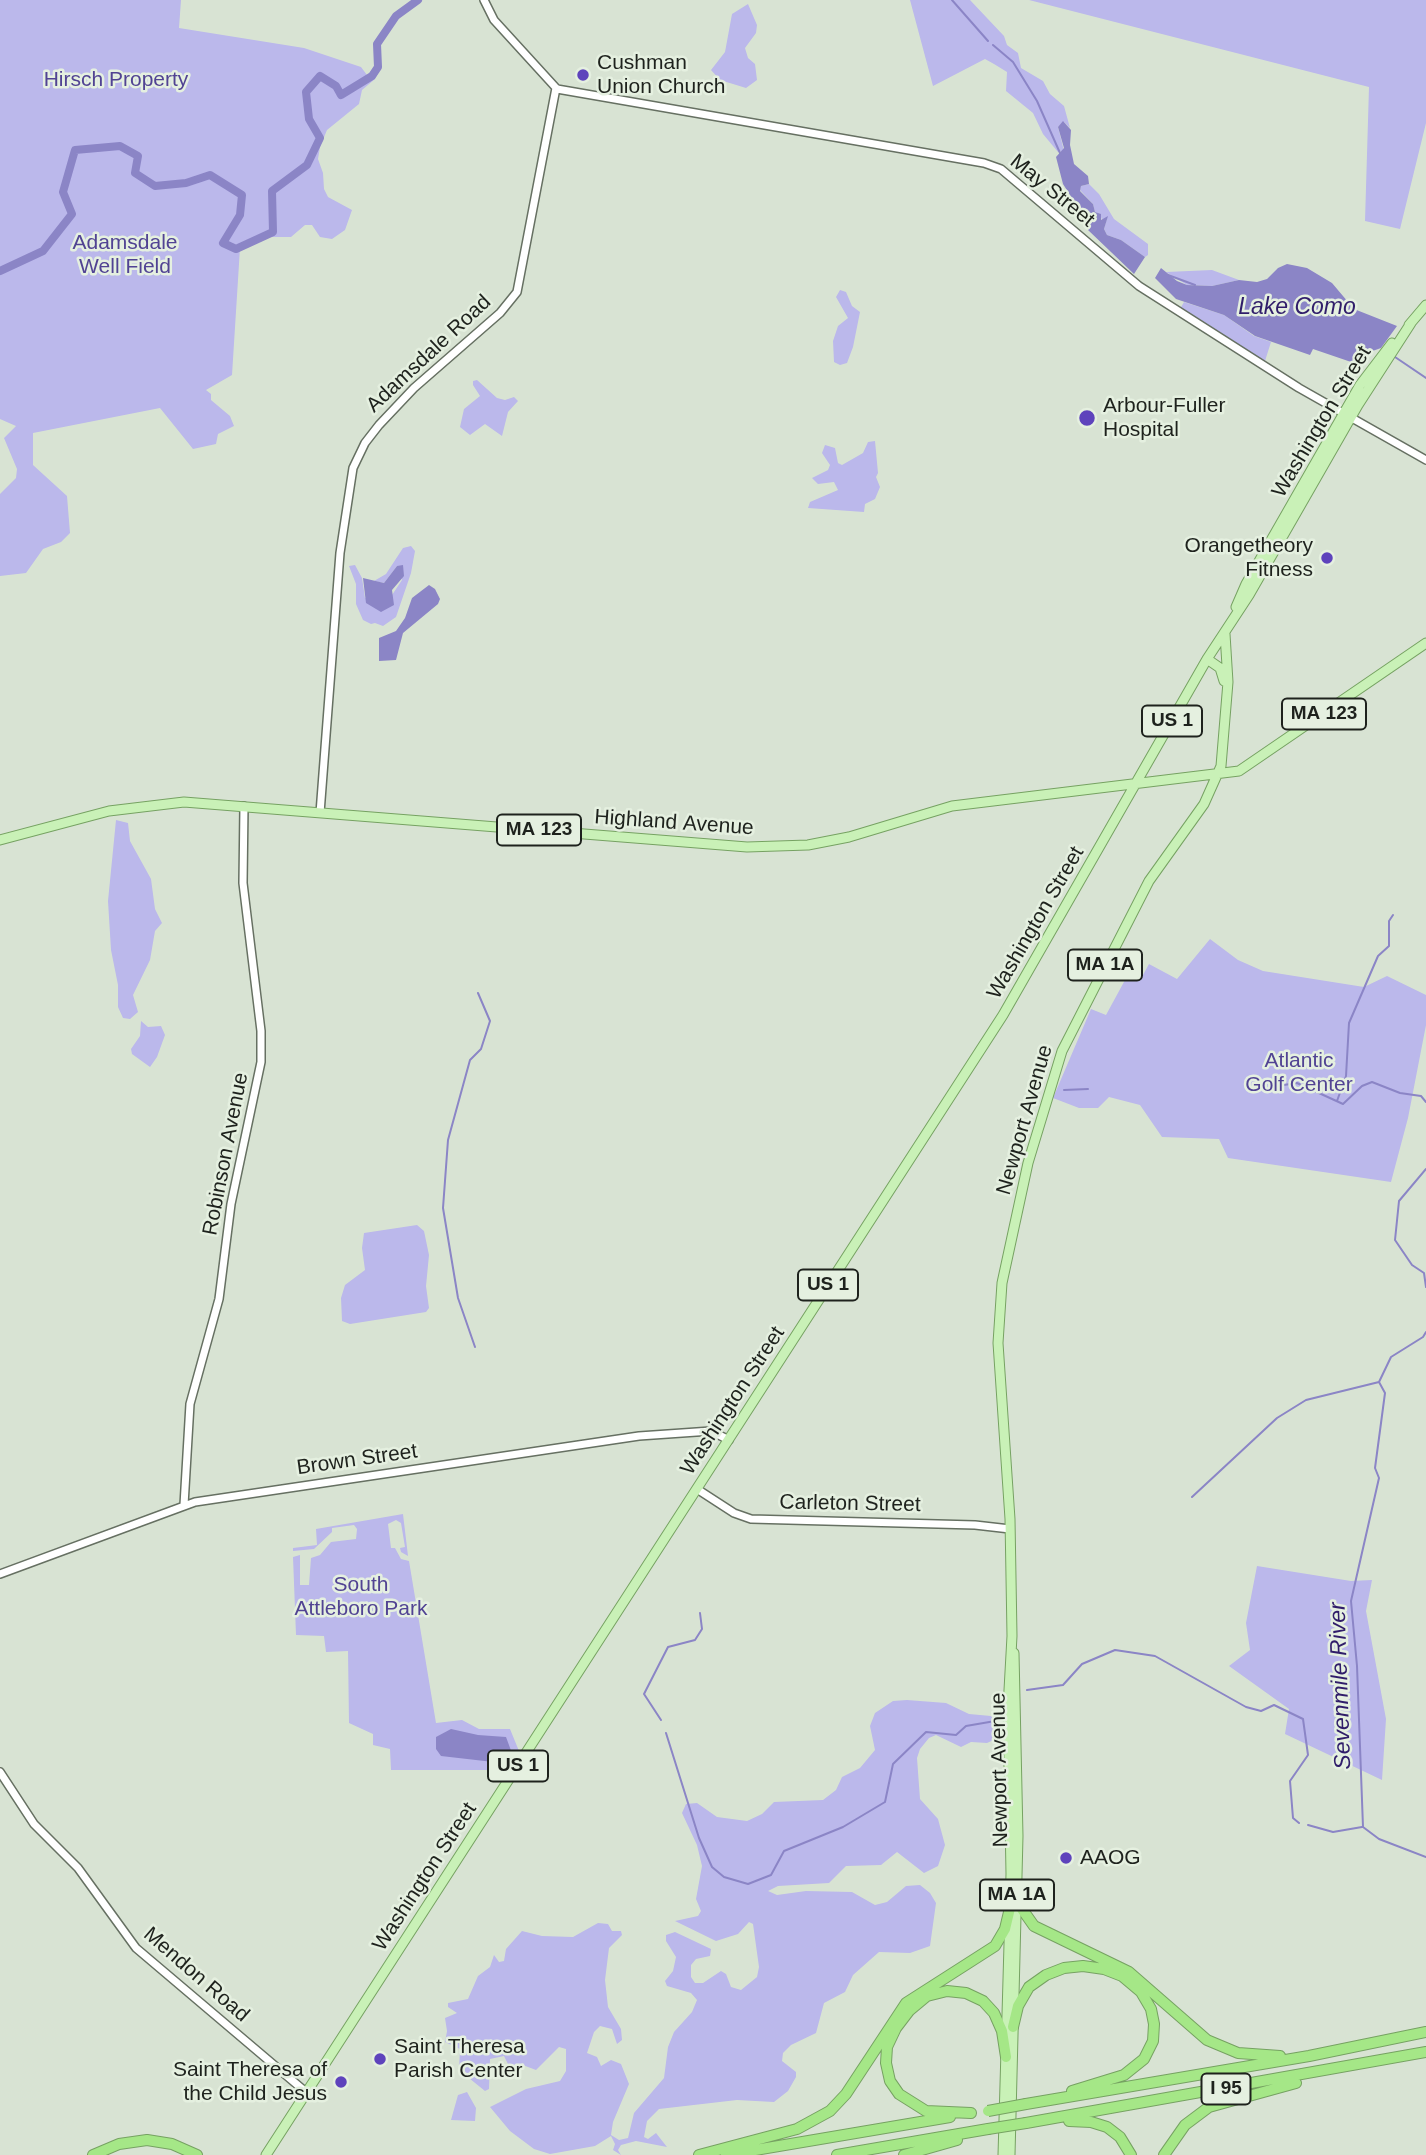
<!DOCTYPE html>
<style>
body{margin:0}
canvas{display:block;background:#d8e3d3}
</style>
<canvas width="1426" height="2155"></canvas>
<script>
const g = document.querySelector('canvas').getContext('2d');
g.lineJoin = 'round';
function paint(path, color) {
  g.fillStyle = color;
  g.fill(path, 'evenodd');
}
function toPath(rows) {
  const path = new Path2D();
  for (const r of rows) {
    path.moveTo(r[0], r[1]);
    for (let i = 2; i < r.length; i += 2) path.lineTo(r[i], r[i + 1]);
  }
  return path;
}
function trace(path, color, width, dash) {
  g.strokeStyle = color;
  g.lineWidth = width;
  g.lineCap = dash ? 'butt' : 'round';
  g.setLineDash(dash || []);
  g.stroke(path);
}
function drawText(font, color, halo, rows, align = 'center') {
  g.font = font + ' Helvetica,sans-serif';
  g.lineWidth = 5;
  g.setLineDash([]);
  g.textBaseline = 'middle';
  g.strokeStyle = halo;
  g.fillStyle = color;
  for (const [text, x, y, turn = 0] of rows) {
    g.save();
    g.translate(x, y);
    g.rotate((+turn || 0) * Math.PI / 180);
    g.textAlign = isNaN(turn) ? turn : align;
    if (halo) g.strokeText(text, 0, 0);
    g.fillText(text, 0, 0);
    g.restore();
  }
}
const green = toPath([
 [0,0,181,0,179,28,304,48,361,67,367,75,362,82,379,61,381,67,375,79,362,90,359,104,327,130,320,147,318,159,323,173,324,189,328,197,352,210,345,230,332,239,320,237,312,225,305,225,291,237,268,237,240,248,232,375,206,390,211,394,211,400,230,416,234,426,218,434,216,444,193,449,160,408,33,433,33,465,67,496,70,533,61,542,43,549,26,573,0,576,0,494,16,478,17,469,4,438,16,426,0,419],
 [910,0,970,0,1004,36,1007,45,1018,53,1021,68,1043,81,1050,94,1064,106,1070,128,1064,122,1058,127,1064,151,1058,152,1043,134,1033,113,1006,91,1007,72,994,64,985,59,933,86],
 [1029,0,1426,0,1426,123,1400,229,1365,221,1369,87],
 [748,4,757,25,756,33,745,48,748,58,755,64,757,80,746,88,720,80,711,70,725,52,732,14],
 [1089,184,1099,194,1114,219,1148,244,1148,255,1145,257,1121,240,1107,235,1104,229,1107,218,1102,220,1100,214,1095,212,1093,204,1080,190,1081,186],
 [1212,270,1239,280,1212,286,1187,285,1166,272],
 [840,290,846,292,852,306,860,312,853,347,847,363,840,365,834,362,833,341,838,326,848,318,836,297],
 [1184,302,1224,315,1254,336,1271,342,1265,361,1180,309],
 [477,380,497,398,505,400,514,397,518,401,508,412,502,436,485,424,470,435,460,427,464,409,480,396,473,385,473,381],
 [875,441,878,473,876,477,880,487,875,499,865,504,864,512,808,508,810,502,838,490,834,482,818,484,812,478,828,470,830,465,822,453,825,445,835,448,838,463,842,465,863,453,868,442],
 [411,546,415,551,411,573,396,617,383,626,375,623,371,624,363,620,356,604,356,584,349,566,355,565,362,578,365,598,392,595,402,580,397,566,384,583,374,581,386,574,403,548],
 [116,820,128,823,130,841,151,879,155,909,162,923,155,931,150,960,133,995,138,1012,130,1019,123,1018,118,1007,118,985,111,950,108,901],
 [1210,939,1238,960,1263,971,1364,987,1387,976,1426,995,1426,1025,1408,1118,1391,1182,1228,1158,1219,1139,1162,1137,1140,1105,1109,1097,1098,1108,1079,1108,1053,1098,1091,1009,1106,1015,1131,969,1143,975,1149,964,1177,979],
 [141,1021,148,1027,161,1026,165,1035,157,1057,150,1067,132,1054,131,1049,140,1036],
 [417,1225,424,1231,429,1255,426,1286,429,1308,426,1312,350,1324,342,1321,341,1298,345,1285,365,1270,362,1248,364,1233],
 [403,1514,408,1556,401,1552,400,1548,405,1547,401,1523,396,1520,388,1524,391,1548,395,1548,401,1559,409,1561,436,1723,462,1720,479,1729,510,1729,519,1751,507,1770,391,1770,390,1749,373,1745,373,1734,349,1723,348,1651,326,1652,324,1636,296,1635,293,1557,300,1555,300,1585,309,1585,311,1558,320,1555,331,1542,356,1539,357,1529,354,1525,332,1528,332,1532,314,1549,293,1551,293,1548,317,1545,316,1529],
 [1257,1566,1351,1581,1372,1580,1366,1611,1386,1719,1382,1780,1285,1734,1289,1709,1229,1666,1250,1650,1246,1623],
 [907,1700,946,1703,969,1714,991,1716,1002,1727,998,1738,987,1743,971,1742,961,1747,936,1735,929,1738,920,1749,917,1758,920,1799,938,1819,945,1845,938,1866,924,1873,897,1852,881,1865,846,1866,829,1883,778,1886,768,1891,777,1895,806,1891,852,1892,875,1905,887,1902,906,1886,920,1885,930,1893,936,1903,930,1946,910,1953,879,1952,853,1975,845,1992,824,2003,816,2033,791,2045,783,2053,782,2061,796,2072,796,2077,788,2091,774,2102,737,2100,659,2109,647,2121,644,2137,648,2139,656,2133,667,2147,636,2141,621,2145,618,2150,621,2155,613,2150,615,2144,611,2136,595,2146,550,2154,534,2149,510,2131,490,2107,526,2089,560,2081,566,2071,566,2049,559,2047,536,2070,520,2064,509,2066,504,2056,490,2059,489,2089,485,2091,459,2070,460,2049,445,2042,447,2031,445,2018,457,2013,448,2007,448,2003,468,1999,478,1976,490,1967,494,1955,499,1962,504,1961,506,1949,522,1931,542,1936,573,1937,598,1923,608,1924,612,1931,621,1931,622,1935,609,1948,605,1980,608,2007,621,2029,622,2040,617,2044,612,2029,600,2026,594,2032,587,2053,597,2057,601,2066,611,2060,621,2064,629,2084,613,2122,611,2135,619,2140,628,2138,634,2113,664,2078,668,2047,674,2032,692,2012,697,2000,691,1993,667,1986,665,1981,673,1971,676,1957,666,1941,666,1935,675,1932,711,1949,710,1956,696,1959,691,1965,691,1977,695,1983,703,1983,721,1971,726,1974,731,1987,741,1990,757,1977,759,1967,753,1924,749,1922,738,1934,716,1941,675,1921,698,1916,701,1911,696,1899,702,1866,697,1845,682,1813,686,1804,697,1803,717,1817,747,1821,762,1814,774,1802,823,1800,836,1790,842,1777,860,1768,875,1750,870,1726,875,1713,893,1701],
 [467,2092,476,2108,475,2121,451,2120,458,2095]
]);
const water = toPath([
 [1063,121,1071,130,1070,145,1074,164,1088,176,1089,184,1081,186,1080,191,1093,204,1095,212,1101,214,1101,220,1108,216,1104,229,1107,235,1121,240,1145,257,1134,274,1088,230,1084,217,1063,184,1056,157,1064,148,1058,127],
 [1287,264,1307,268,1332,283,1354,309,1397,326,1381,348,1364,354,1354,363,1313,349,1310,355,1255,336,1224,315,1176,299,1155,278,1161,268,1177,281,1187,285,1212,286,1239,280,1257,282,1267,279,1278,268],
 [403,565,404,576,392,590,394,605,381,612,366,603,363,578,384,583,397,566],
 [429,585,435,589,440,599,438,604,403,633,396,660,379,661,379,638,396,631,405,618,412,598],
 [451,1729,478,1735,506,1737,513,1756,502,1763,441,1756,436,1749,436,1737]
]);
const stream = toPath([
 [952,0,988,41],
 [993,45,1013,62,1037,101,1060,153],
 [1168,275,1195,285],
 [1395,357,1426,378],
 [1277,1086,1297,1083,1343,1104,1362,1086,1372,1082,1400,1093,1421,1096,1426,1102],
 [1064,1090,1088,1089],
 [1337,1101,1346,1076,1349,1023,1378,956,1389,946,1389,921,1393,915],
 [1426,1169,1399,1201,1395,1240,1412,1265,1424,1273,1426,1287],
 [1426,1332,1423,1337,1391,1357,1379,1382,1385,1393,1375,1468,1379,1478,1351,1601,1357,1666,1363,1827,1379,1839,1426,1857],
 [475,1347,458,1298,443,1208,448,1140,470,1060,481,1049,490,1021,478,993],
 [1192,1497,1277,1418,1306,1400,1379,1382],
 [1027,1690,1063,1685,1082,1664,1115,1650,1155,1656,1246,1707,1261,1711,1274,1705,1303,1719,1308,1755,1290,1781,1293,1818,1299,1823],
 [661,1720,644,1694,668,1647,695,1640,702,1629,700,1613],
 [666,1733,699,1838,712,1867,724,1877,748,1884,771,1875,784,1851,843,1827,885,1802,893,1764,926,1732,956,1735,966,1726,1001,1720],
 [1308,1825,1333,1832,1362,1827]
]);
const river = toPath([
 [0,271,43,251,72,214,63,192,75,150,120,146,138,156,135,173,155,186,186,183,210,175,242,195,240,215,223,243,236,249,273,232,272,191,307,165,320,138,309,119,306,92,320,76,336,86,341,95,372,76,378,67,377,44,396,16,418,0]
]);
const minor = toPath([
 [484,0,494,20,557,89,984,163,1001,169,1139,286,1299,388,1426,460],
 [320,813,340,553,353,468,365,443,379,425,414,388,500,313,517,292,556,88],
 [697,1489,734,1513,751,1519,975,1525,1010,1529],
 [184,1505,190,1404,219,1299,231,1204,261,1062,261,1031,243,883,244,806],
 [0,1574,195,1502,639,1436,711,1431,729,1440],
 [0,1772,34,1824,78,1868,136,1948,307,2093]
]);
const major = toPath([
 [1409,325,1426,305],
 [1236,607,1246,584,1360,385,1392,343],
 [1207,659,1220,668,1224,681],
 [0,840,109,811,184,802,747,847,808,845,849,837,952,806,1239,771,1426,643],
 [266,2155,1003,1015,1207,659,1249,595,1358,405,1411,323],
 [1003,2155,1011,1874,1008,1708,1012,1636,1010,1519,998,1343,1002,1283,1028,1163,1062,1051,1149,881,1204,804,1221,766,1228,682,1225,634],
 [1010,2155,1018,1836,1014,1653]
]);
const highway = toPath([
 [1017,1889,1022,1909,1034,1926,1129,1972,1207,2040,1238,2053,1280,2056],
 [1013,2027,1018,2006,1029,1987,1046,1975,1064,1968,1083,1966,1104,1969,1122,1976,1141,1992,1151,2009,1154,2024,1153,2041,1144,2059,1124,2075,1072,2091],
 [1026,2104,1309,2056,1426,2032],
 [971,2113,926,2111,899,2094,890,2081,886,2063,887,2047,896,2028,909,2011,927,1996,947,1991,966,1993,983,2001,994,2013,1002,2031,1006,2057],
 [1069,2121,1091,2122,1107,2127,1120,2137,1131,2155],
 [1026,2123,1426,2052],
 [93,2155,119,2144,147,2140,172,2144,197,2155],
 [699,2155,797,2129,830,2111,846,2094,906,2003,995,1946,1005,1929,1010,1908],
 [726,2155,950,2117],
 [837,2155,988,2129],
 [904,2155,957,2140],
 [1164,2155,1185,2125,1209,2107,1296,2083]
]);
const highwayBridge = toPath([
 [988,2111,1026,2104],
 [988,2129,1026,2123]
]);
const markers = [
 [583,75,7,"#5e43bc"],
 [1087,418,9,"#5e43bc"],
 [1327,558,7,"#5e43bc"],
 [1066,1858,7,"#5e43bc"],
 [380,2059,7,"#5e43bc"],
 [341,2082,7,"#5e43bc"]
];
const shields = [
 [1324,714,84],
 [1172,721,60],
 [539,830,84],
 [1105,965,74],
 [828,1285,60],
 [518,1766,60],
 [1017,1895,74],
 [1226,2089,49]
];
const shieldNames = [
 ["MA 123",1324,714],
 ["US 1",1172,721],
 ["MA 123",539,830],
 ["MA 1A",1105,965],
 ["US 1",828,1285],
 ["US 1",518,1766],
 ["MA 1A",1017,1895],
 ["I 95",1226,2089]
];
const poiNames = [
 ["Cushman",597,63],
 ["Union Church",597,87],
 ["Arbour-Fuller",1103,406],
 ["Hospital",1103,430],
 ["Orangetheory",1313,546,"right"],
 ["Fitness",1313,570,"right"],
 ["AAOG",1080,1858],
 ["Saint Theresa",394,2047],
 ["Parish Center",394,2071],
 ["Saint Theresa of",327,2070,"right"],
 ["the Child Jesus",327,2094,"right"]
];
const parkNames = [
 ["Hirsch Property",116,80],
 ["Adamsdale",125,243],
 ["Well Field",125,267],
 ["Atlantic",1299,1061],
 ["Golf Center",1299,1085],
 ["South",361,1585],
 ["Attleboro Park",361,1609]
];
const streetNames = [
 ["May Street",1052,191,39],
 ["Adamsdale Road",429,354,-43],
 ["Washington Street",1322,422,-59],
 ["Highland Avenue",674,823,4],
 ["Washington Street",1036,923,-60],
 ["Newport Avenue",1025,1120,-74],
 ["Robinson Avenue",226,1154,-79],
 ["Washington Street",733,1401,-57],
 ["Brown Street",357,1460,-8],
 ["Carleton Street",850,1504,1],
 ["Newport Avenue",1000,1770,-91],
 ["Washington Street",425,1877,-57],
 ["Mendon Road",196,1975,41]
];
const waterNames = [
 ["Lake Como",1297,308],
 ["Sevenmile River",1341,1686,-92]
];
paint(green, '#bbb8eb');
paint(water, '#8b85c6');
trace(stream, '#8b85c6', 2);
trace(river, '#8b85c6', 8);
trace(minor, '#667062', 10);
trace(major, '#76a262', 11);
trace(highway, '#76a262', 12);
trace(minor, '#fff', 7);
trace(major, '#c9f1b7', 9);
trace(highway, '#a5e787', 10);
trace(highwayBridge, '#76a262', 12, []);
trace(highwayBridge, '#a5e787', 10);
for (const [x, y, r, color] of markers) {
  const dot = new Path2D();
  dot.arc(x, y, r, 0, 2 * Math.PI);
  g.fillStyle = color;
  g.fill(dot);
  trace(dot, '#e5f0e0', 2.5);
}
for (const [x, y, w] of shields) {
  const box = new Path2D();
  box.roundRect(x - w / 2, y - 15.5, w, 31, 5);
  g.fillStyle = '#e5f0e0';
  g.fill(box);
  trace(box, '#1e221d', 2);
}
drawText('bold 19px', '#1e221d', null, shieldNames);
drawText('21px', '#1e221d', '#e5f0e0', poiNames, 'left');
drawText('21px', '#514393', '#e5f0e0', parkNames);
drawText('21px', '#1e221d', '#e5f0e0', streetNames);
drawText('italic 23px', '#301d6a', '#e5f0e0', waterNames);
</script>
